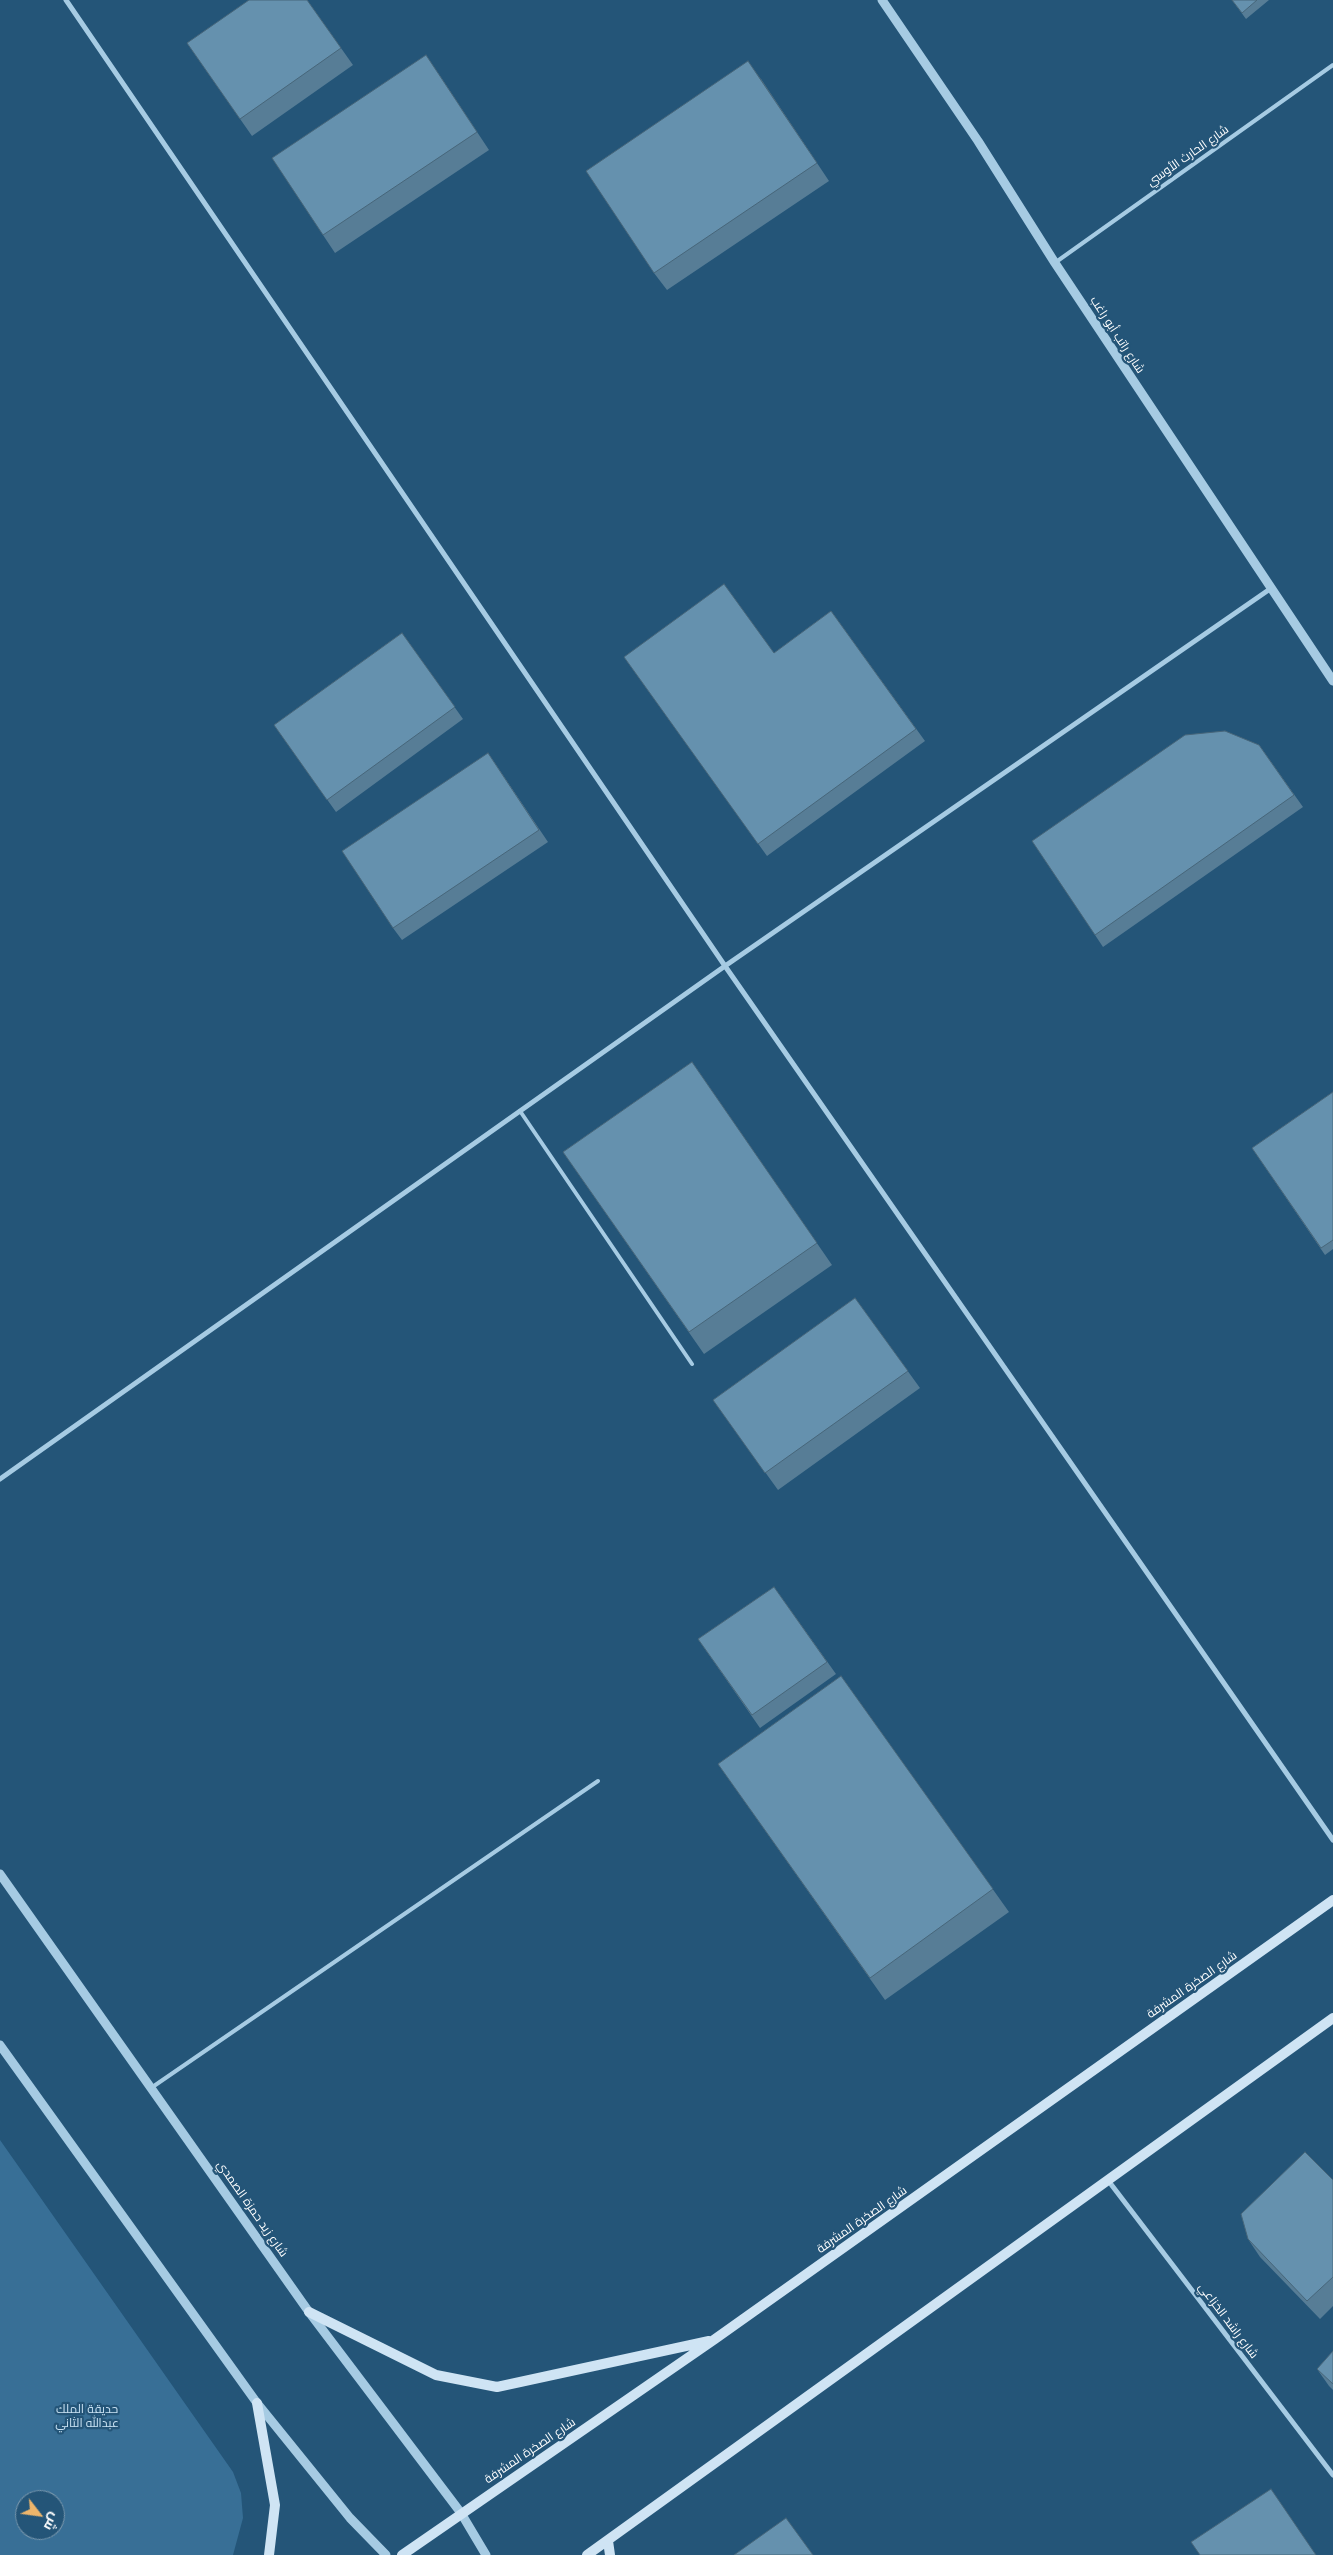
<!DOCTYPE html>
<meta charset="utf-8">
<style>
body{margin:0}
#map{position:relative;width:1333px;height:2555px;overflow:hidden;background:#245578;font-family:"PT Sans",Cairo,sans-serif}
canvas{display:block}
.north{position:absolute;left:15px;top:2490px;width:50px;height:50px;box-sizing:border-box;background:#245578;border:1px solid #7c99ae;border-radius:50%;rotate:120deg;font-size:14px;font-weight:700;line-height:20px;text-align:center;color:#fff}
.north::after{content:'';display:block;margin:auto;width:18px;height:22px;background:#edb56b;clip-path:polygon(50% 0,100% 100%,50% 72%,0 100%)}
</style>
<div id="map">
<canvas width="1333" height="2555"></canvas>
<div class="north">ش</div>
</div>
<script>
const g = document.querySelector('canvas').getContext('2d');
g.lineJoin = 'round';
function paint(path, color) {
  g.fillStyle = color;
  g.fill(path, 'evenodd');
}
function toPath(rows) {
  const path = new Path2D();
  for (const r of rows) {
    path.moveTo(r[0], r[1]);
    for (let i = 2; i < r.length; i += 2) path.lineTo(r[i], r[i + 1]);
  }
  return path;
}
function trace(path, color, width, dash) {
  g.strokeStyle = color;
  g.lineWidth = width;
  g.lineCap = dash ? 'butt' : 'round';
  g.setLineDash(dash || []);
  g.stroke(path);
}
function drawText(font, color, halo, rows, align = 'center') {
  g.font = font + ' "PT Sans",Cairo,sans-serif';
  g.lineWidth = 4.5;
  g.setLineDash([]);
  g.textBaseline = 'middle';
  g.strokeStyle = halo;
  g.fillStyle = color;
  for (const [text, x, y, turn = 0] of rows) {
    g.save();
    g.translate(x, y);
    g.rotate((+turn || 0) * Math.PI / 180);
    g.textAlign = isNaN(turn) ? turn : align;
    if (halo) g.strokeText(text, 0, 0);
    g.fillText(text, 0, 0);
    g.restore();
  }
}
const green = toPath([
 [0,2140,233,2472,241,2493,243,2518,233,2555,0,2555],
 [25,2500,55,2500,55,2530,25,2530]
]);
const service = toPath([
 [1056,262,1333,65],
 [520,1111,692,1364],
 [151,2088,598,1781]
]);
const minor = toPath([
 [66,0,725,966,1333,1840],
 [0,1479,725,966,1270,589],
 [1107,2179,1333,2475]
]);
const tertiary = toPath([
 [882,0,978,141,1055,263,1333,681],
 [0,1874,309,2312,461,2513,486,2555],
 [0,2045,257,2403,350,2518,386,2555]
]);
const secondary = toPath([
 [309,2312,436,2375,497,2387,709,2341],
 [257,2403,275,2505,269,2555],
 [608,2541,610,2555],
 [402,2555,715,2339,1333,1900],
 [587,2555,1333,2018]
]);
const wall = toPath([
 [307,0,353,65,252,136,187,43],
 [1232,0,1269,0,1246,19],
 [438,73,489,150,335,253,323,235],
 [761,79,829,181,667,290,654,273],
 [831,611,925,741,767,856,624,657,774,653],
 [402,633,463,719,336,812,274,725],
 [1259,745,1303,807,1103,947,1095,935],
 [488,753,548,842,402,940,393,928],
 [692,1062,832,1265,704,1354,563,1152],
 [1333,1092,1333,1249,1325,1255,1252,1148],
 [855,1298,920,1388,778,1490,713,1400],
 [774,1587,836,1674,760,1728,698,1639],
 [841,1676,1009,1912,885,2000,718,1764],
 [1333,2180,1333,2306,1320,2319,1260,2257,1248,2239],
 [1333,2351,1333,2390,1329,2386,1317,2369]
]);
const shadedWall = toPath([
 [748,61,761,79,829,181,817,163]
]);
const building = toPath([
 [249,0,307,0,341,48,240,119,187,43,249,0],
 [1232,0,1257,0,1242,13,1232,0],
 [426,55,477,132,323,235,272,158,426,55],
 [748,61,817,163,654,273,586,171,748,61],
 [724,584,774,653,831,611,916,729,758,844,624,657,724,584],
 [402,633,455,707,327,800,274,725,402,633],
 [1225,731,1259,745,1294,795,1095,935,1032,841,1185,735,1225,731],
 [488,753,539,830,393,928,342,851,488,753],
 [692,1062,817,1243,689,1332,563,1152,692,1062],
 [1333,1092,1333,1240,1321,1248,1252,1148,1333,1092],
 [855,1298,908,1371,765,1473,713,1400,855,1298],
 [774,1587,827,1662,752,1715,698,1639,774,1587],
 [841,1676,993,1889,870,1978,718,1764,841,1676],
 [1305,2152,1333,2180,1333,2277,1307,2301,1248,2239,1241,2214,1305,2152],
 [1333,2351,1333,2384,1317,2369,1333,2351],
 [1271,2489,1316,2555,1200,2555,1191,2542,1271,2489],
 [786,2518,813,2555,734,2555,786,2518]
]);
const streetNames = [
 ["شارع الحارث الأوسي",1188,156,-35],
 ["شارع راتب أبو راغب",1117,335,57],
 ["شارع الصخرة المشرفة",1192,1985,-35],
 ["شارع زيد حمزة الصمدي",252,2209,55],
 ["شارع الصخرة المشرفة",862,2220,-35],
 ["شارع راشد الخزاعي",1228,2321,53],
 ["شارع الصخرة المشرفة",530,2451,-34]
];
const parkNames = [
 ["حديقة الملك",87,2410],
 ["عبدالله الثاني",87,2424]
];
paint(green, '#386f96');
trace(service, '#a6cbe3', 4);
trace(minor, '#a6cbe3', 5);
trace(tertiary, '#a6cbe3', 9);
trace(secondary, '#cfe4f4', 10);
paint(wall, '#577d96');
paint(shadedWall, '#47667a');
paint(building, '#6591ae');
trace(building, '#47667a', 1);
drawText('12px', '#fff', '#245578', streetNames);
drawText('12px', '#c9e2f3', '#245578', parkNames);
</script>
